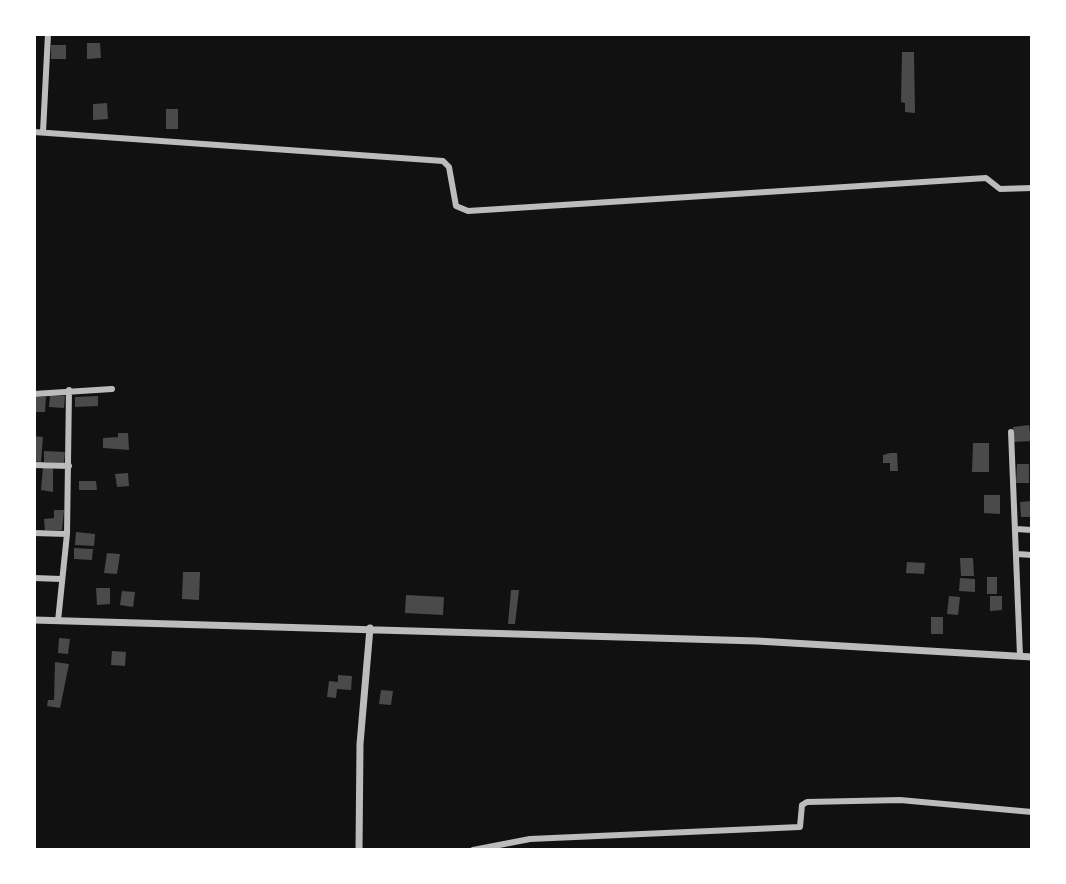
<!DOCTYPE html>
<style>
body{margin:0}
#map{position:relative;width:1066px;height:884px;overflow:hidden;background:#111;font-family:"DejaVu Sans",sans-serif}
canvas{display:block}
.frame{position:absolute;inset:0;border:36px solid #fff;pointer-events:none}
</style>
<div id="map">
<canvas width="1066" height="884"></canvas>
<div class="frame"></div>
</div>
<script>
const g = document.querySelector('canvas').getContext('2d');
g.lineJoin = 'round';
function paint(path, color) {
  g.fillStyle = color;
  g.fill(path, 'evenodd');
}
function toPath(rows) {
  const path = new Path2D();
  for (const r of rows) {
    path.moveTo(r[0], r[1]);
    for (let i = 2; i < r.length; i += 2) path.lineTo(r[i], r[i + 1]);
  }
  return path;
}
function trace(path, color, width, dash) {
  g.strokeStyle = color;
  g.lineWidth = width;
  g.lineCap = dash ? 'butt' : 'round';
  g.setLineDash(dash || []);
  g.stroke(path);
}
const building = toPath([
 [87,43,100,43,101,58,87,59],
 [51,45,66,45,66,59,51,59],
 [902,52,914,52,915,113,905,112,905,103,901,102],
 [107,103,108,119,93,120,93,104],
 [166,109,178,109,178,129,166,129],
 [50,396,65,396,64,408,49,407],
 [98,396,98,406,75,407,75,397],
 [34,397,46,397,45,412,34,412],
 [1029,425,1031,441,1014,442,1013,427],
 [118,433,128,433,129,450,103,448,103,438,118,437],
 [34,436,43,437,41,462,34,461],
 [973,443,989,443,989,472,972,472],
 [44,451,65,452,64,463,44,462],
 [890,453,897,453,898,471,890,471,890,463,883,463,883,455],
 [1017,464,1029,464,1029,483,1016,483],
 [43,467,53,467,53,492,41,490],
 [128,473,129,486,117,487,115,474],
 [79,481,96,481,97,490,79,490],
 [984,495,1000,495,1000,514,984,513],
 [1032,501,1032,517,1021,517,1020,502],
 [54,510,64,510,62,530,45,530,44,519,54,518],
 [76,532,95,534,94,546,75,545],
 [74,548,93,549,92,560,74,559],
 [107,553,120,554,117,574,104,573],
 [960,558,973,558,974,576,961,576],
 [907,562,925,563,924,574,906,573],
 [183,572,200,572,199,600,182,599],
 [987,577,997,577,997,594,987,594],
 [960,578,975,579,975,592,959,591],
 [96,588,110,588,110,604,97,605],
 [511,590,519,590,515,624,508,624],
 [122,591,135,592,133,607,120,605],
 [406,595,444,597,443,615,405,613],
 [949,596,960,597,958,615,947,614],
 [990,596,1002,596,1002,610,990,611],
 [931,617,943,617,943,634,931,634],
 [59,638,70,639,68,654,58,653],
 [112,651,126,652,125,666,111,665],
 [55,662,69,664,60,708,47,706,48,700,54,700],
 [338,675,352,676,351,690,337,689,336,698,327,697,329,681,338,682],
 [381,690,393,691,391,705,379,704]
]);
const minor = toPath([
 [34,132,443,161,449,167,456,206,468,211,986,178,1000,189,1032,188],
 [43,132,48,34],
 [34,394,112,389],
 [1011,432,1020,656],
 [34,465,69,466],
 [1016,529,1032,530],
 [34,533,67,534],
 [1017,554,1032,555],
 [34,578,61,579],
 [58,621,67,534,69,390],
 [473,850,530,839,800,827,802,805,807,802,900,800,1032,812]
]);
const tertiary = toPath([
 [34,620,757,641,1032,657],
 [359,850,360,744,370,628]
]);
paint(building, '#4a4a4a');
trace(minor, '#bcbcbc', 6);
trace(tertiary, '#bcbcbc', 7);
</script>
